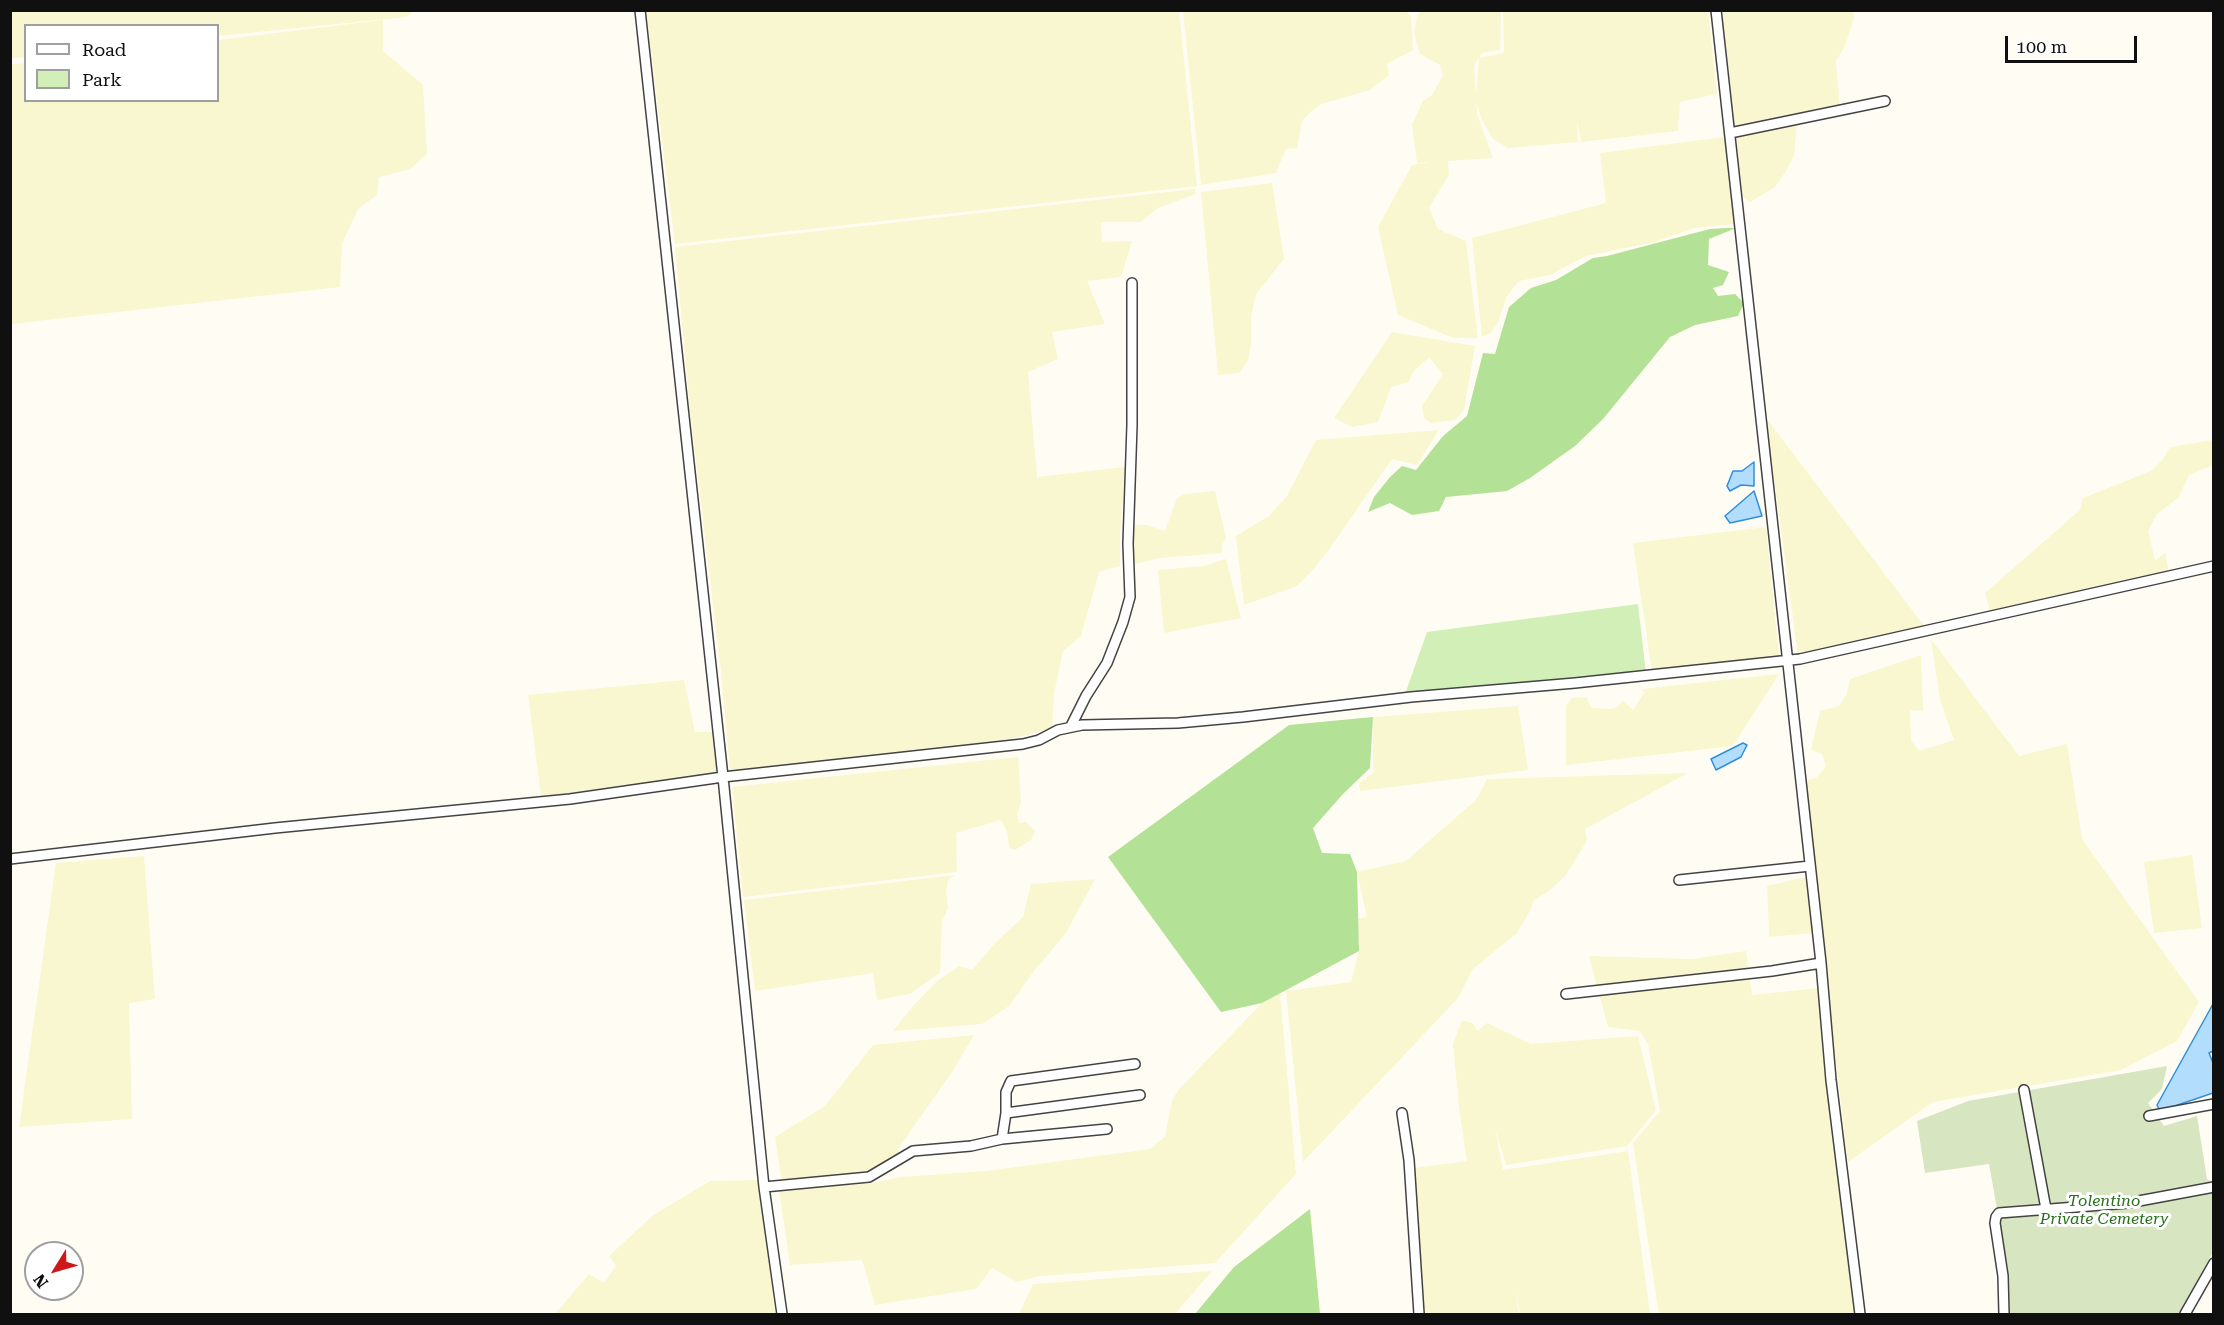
<!DOCTYPE html>
<style>
body{margin:0}
#map{position:relative;width:2224px;height:1325px;overflow:hidden;background:#fffdf3;font-family:"Roboto Serif",serif}
canvas{display:block}
.frame{position:absolute;inset:0;border:12px solid #101010;pointer-events:none}
.legend{position:absolute;left:24px;top:24px;width:195px;height:78px;box-sizing:border-box;background:#fff;border:2px solid #9f9f9f;margin:0;padding:8px 10px;list-style:none;font-size:18px;color:#101010}
.legend li{display:flex;align-items:center;gap:12px;height:30px}
.legend b{width:30px;border:2px solid #9f9f9f}
.north{position:absolute;left:24px;top:1241px;width:60px;height:60px;box-sizing:border-box;background:#fff;border:2px solid #9f9f9f;border-radius:50%;rotate:233deg;font-size:16px;font-weight:700;line-height:24px;text-align:center;color:#101010}
.north::after{content:'';display:block;margin:auto;width:21px;height:27px;background:#d11818;clip-path:polygon(50% 0,100% 100%,50% 72%,0 100%)}
.scale{position:absolute;left:2005px;top:36px;width:132px;height:27px;box-sizing:border-box;border:3px solid #101010;border-top:0;padding-left:8px;font-size:18px;line-height:21px;white-space:nowrap;color:#101010;-webkit-text-stroke:4px #fff;paint-order:stroke}
</style>
<div id="map">
<canvas width="2224" height="1325"></canvas>
<div class="frame"></div>
<ul class="legend">
<li><b style="height:8px;background:#fff"></b>Road</li>
<li><b style="height:16px;background:#d1efb7"></b>Park</li>
</ul>
<div class="north">N</div>
<div class="scale">100 m</div>
</div>
<script>
const g = document.querySelector('canvas').getContext('2d');
g.lineJoin = 'round';
function paint(path, color) {
  g.fillStyle = color;
  g.fill(path, 'evenodd');
}
function toPath(rows) {
  const path = new Path2D();
  for (const r of rows) {
    path.moveTo(r[0], r[1]);
    for (let i = 2; i < r.length; i += 2) path.lineTo(r[i], r[i + 1]);
  }
  return path;
}
function trace(path, color, width, dash) {
  g.strokeStyle = color;
  g.lineWidth = width;
  g.lineCap = dash ? 'butt' : 'round';
  g.setLineDash(dash || []);
  g.stroke(path);
}
function drawText(font, color, halo, rows, align = 'center') {
  g.font = font + ' "Roboto Serif",serif';
  g.lineWidth = 6;
  g.setLineDash([]);
  g.textBaseline = 'middle';
  g.strokeStyle = halo;
  g.fillStyle = color;
  for (const [text, x, y, turn = 0] of rows) {
    g.save();
    g.translate(x, y);
    g.rotate((+turn || 0) * Math.PI / 180);
    g.textAlign = isNaN(turn) ? turn : align;
    if (halo) g.strokeText(text, 0, 0);
    g.fillText(text, 0, 0);
    g.restore();
  }
}
const farmland = toPath([
 [10,11,11,10,413,11,407,17,218,36,218,26,26,26,25,57,11,58],
 [646,11,1179,11,1197,186,675,244],
 [1183,11,1406,11,1411,17,1413,50,1387,64,1389,75,1370,90,1321,104,1312,111,1302,121,1297,148,1286,149,1276,173,1201,185],
 [1421,11,1501,11,1500,50,1482,53,1474,66,1476,95,1479,58,1504,53,1503,11,1708,11,1717,94,1680,102,1678,131,1581,142,1577,120,1578,142,1508,148,1493,139,1482,120,1476,102,1477,114,1493,158,1448,161,1449,175,1429,208,1438,229,1466,241,1478,338,1453,338,1398,315,1378,227,1412,165,1430,162,1417,163,1412,124,1423,101,1432,95,1443,75,1440,65,1420,54,1414,33,1417,15],
 [1722,11,1853,11,1854,17,1845,46,1836,61,1840,108,1797,122,1794,156,1786,171,1775,187,1750,202,1743,197],
 [383,20,383,51,423,85,427,154,410,169,379,177,377,195,358,209,342,244,340,287,11,324,11,64,25,63,26,100,218,100,218,40],
 [1724,137,1735,224,1694,228,1655,242,1586,256,1550,275,1519,281,1507,296,1498,322,1491,333,1482,337,1472,238,1606,203,1600,153],
 [1272,183,1284,259,1256,294,1251,316,1251,344,1248,361,1239,373,1218,375,1201,192],
 [1195,189,1196,194,1158,208,1141,222,1101,222,1102,242,1132,241,1121,277,1087,281,1105,324,1052,332,1058,359,1028,372,1037,477,1125,467,1120,534,1120,566,1099,572,1081,636,1063,651,1054,694,1052,728,1007,740,730,771,721,672,690,410,675,247],
 [1392,332,1475,346,1464,410,1455,420,1431,423,1424,418,1422,406,1443,374,1429,357,1412,373,1409,382,1391,387,1378,422,1352,427,1334,418],
 [1766,418,1925,627,1798,656],
 [1439,430,1417,465,1392,459,1330,548,1313,570,1297,586,1244,605,1236,536,1269,516,1287,496,1316,440],
 [2213,440,2213,465,2189,475,2178,498,2157,514,2148,531,2155,560,2165,553,2169,571,2102,589,1990,611,1985,593,2080,510,2083,498,2151,471,2163,459,2170,447],
 [1215,491,1226,538,1222,545,1222,553,1161,558,1134,564,1132,532,1134,525,1147,525,1165,531,1177,498,1185,494],
 [1766,527,1779,656,1652,672,1633,543],
 [1226,559,1241,618,1164,633,1158,570,1204,566],
 [1931,639,2019,756,2067,744,2082,839,2199,1002,2177,1041,2121,1070,1933,1102,1848,1162,1806,813,1806,780,1816,778,1826,766,1822,754,1811,750,1820,711,1839,706,1846,696,1850,679,1921,655,1923,711,1910,710,1911,740,1919,751,1954,740,1940,700],
 [1779,674,1733,746,1566,765,1566,706,1572,698,1586,697,1592,708,1611,709,1619,706,1622,700,1633,710,1644,693,1642,689],
 [684,680,695,732,717,732,721,777,541,796,528,695],
 [1518,706,1528,770,1360,791,1359,783,1373,773,1373,717],
 [1018,757,1021,802,1017,815,1019,823,1026,822,1035,831,1031,840,1015,850,1009,848,1007,832,1001,820,956,833,957,872,743,897,732,787],
 [1688,773,1585,829,1587,839,1585,844,1566,875,1549,891,1534,900,1531,909,1517,933,1473,969,1458,998,1303,1162,1286,991,1351,982,1359,951,1357,919,1367,917,1357,872,1406,861,1476,800,1487,779],
 [2192,855,2202,928,2154,933,2144,862],
 [144,856,155,999,129,1003,132,1119,19,1127,56,863],
 [955,875,948,880,946,892,948,908,942,921,940,973,910,994,877,1000,873,973,755,991,744,900],
 [1805,877,1815,933,1769,937,1767,886],
 [1095,879,1066,933,1034,971,1009,1006,982,1024,893,1031,914,1005,936,982,959,966,972,970,996,942,1023,917,1031,884],
 [1746,951,1752,995,1819,988,1856,1314,1659,1314,1633,1143,1660,1111,1648,1044,1640,1031,1608,1027,1589,956,1692,959],
 [1280,993,1296,1174,1215,1263,1040,1276,1017,1282,992,1268,976,1289,875,1305,862,1260,790,1265,779,1189,866,1184,901,1177,986,1171,1150,1149,1165,1137,1172,1100,1179,1089,1262,1003],
 [1462,1020,1472,1023,1478,1031,1487,1023,1531,1044,1638,1036,1656,1110,1627,1146,1506,1165,1495,1129,1503,1170,1628,1151,1650,1314,1520,1314,1515,1290,1519,1314,1425,1314,1418,1247,1415,1168,1467,1161,1459,1108,1453,1044],
 [974,1035,952,1072,898,1149,898,1158,875,1171,782,1183,775,1137,825,1106,873,1045],
 [760,1180,775,1314,555,1314,589,1274,604,1283,616,1266,609,1256,652,1216,710,1181],
 [1212,1271,1175,1314,1019,1314,1033,1284]
]);
const green = toPath([
 [1638,604,1646,673,1404,697,1427,632]
]);
const forest = toPath([
 [1726,228,1736,228,1709,239,1708,265,1729,272,1723,285,1713,288,1718,296,1735,294,1744,303,1738,316,1695,325,1670,337,1603,419,1575,446,1530,478,1507,491,1446,497,1439,511,1412,515,1390,503,1368,512,1374,497,1390,477,1402,466,1416,470,1443,436,1467,416,1483,353,1495,354,1509,307,1531,288,1556,280,1593,258,1607,256,1710,229],
 [1373,717,1370,768,1343,794,1313,828,1322,853,1350,854,1357,872,1359,951,1262,1003,1221,1012,1108,857,1289,725],
 [1310,1209,1320,1314,1195,1314,1234,1267]
]);
const cemetery = toPath([
 [2167,1066,2162,1089,2148,1103,2164,1126,2197,1116,2207,1179,2213,1183,2213,1252,2179,1314,2009,1314,2008,1270,1989,1164,1925,1173,1917,1121,1968,1101]
]);
const water = toPath([
 [1754,462,1754,486,1741,485,1730,491,1727,486,1733,471,1742,471,1754,462],
 [1754,491,1762,516,1730,523,1725,516,1754,491],
 [1743,743,1747,745,1741,757,1716,770,1711,759,1743,743],
 [2213,1004,2213,1051,2209,1053,2213,1063,2213,1093,2160,1111,2157,1105,2213,1004]
]);
const minor = toPath([
 [640,10,723,777,764,1187,782,1314],
 [1716,10,1821,963,1831,1080,1860,1314],
 [1730,133,1885,101],
 [1071,726,1086,696,1107,663,1123,622,1130,597,1128,544,1132,425,1132,283],
 [10,859,275,828,570,799,723,777,1023,744,1039,740,1058,730,1082,725,1178,723,1243,717,1411,697,1575,683,1800,659,2214,566],
 [1679,880,1810,866],
 [1566,994,1772,971,1821,963],
 [2024,1090,2046,1209],
 [1006,1113,1140,1095],
 [1402,1113,1409,1160,1419,1314],
 [2149,1116,2214,1104],
 [1002,1139,1006,1113,1006,1092,1011,1081,1135,1064],
 [764,1187,869,1177,913,1151,971,1146,1002,1139,1107,1129],
 [2004,1314,2003,1276,1995,1223,1996,1217,1999,1213,2128,1203,2214,1187],
 [2185,1314,2214,1263]
]);
const parkNames = [
 ["Tolentino",2104,1201],
 ["Private Cemetery",2104,1219]
];
paint(farmland, '#f9f7cf');
paint(green, '#d1efb7');
paint(forest, '#b3e195');
paint(cemetery, '#d7e5c0');
paint(water, '#b2ddfd');
trace(water, '#308fdc', 1.5);
trace(minor, '#434343', 12);
trace(minor, '#fff', 9);
drawText('italic 16px', '#267018', '#fff', parkNames);
</script>
